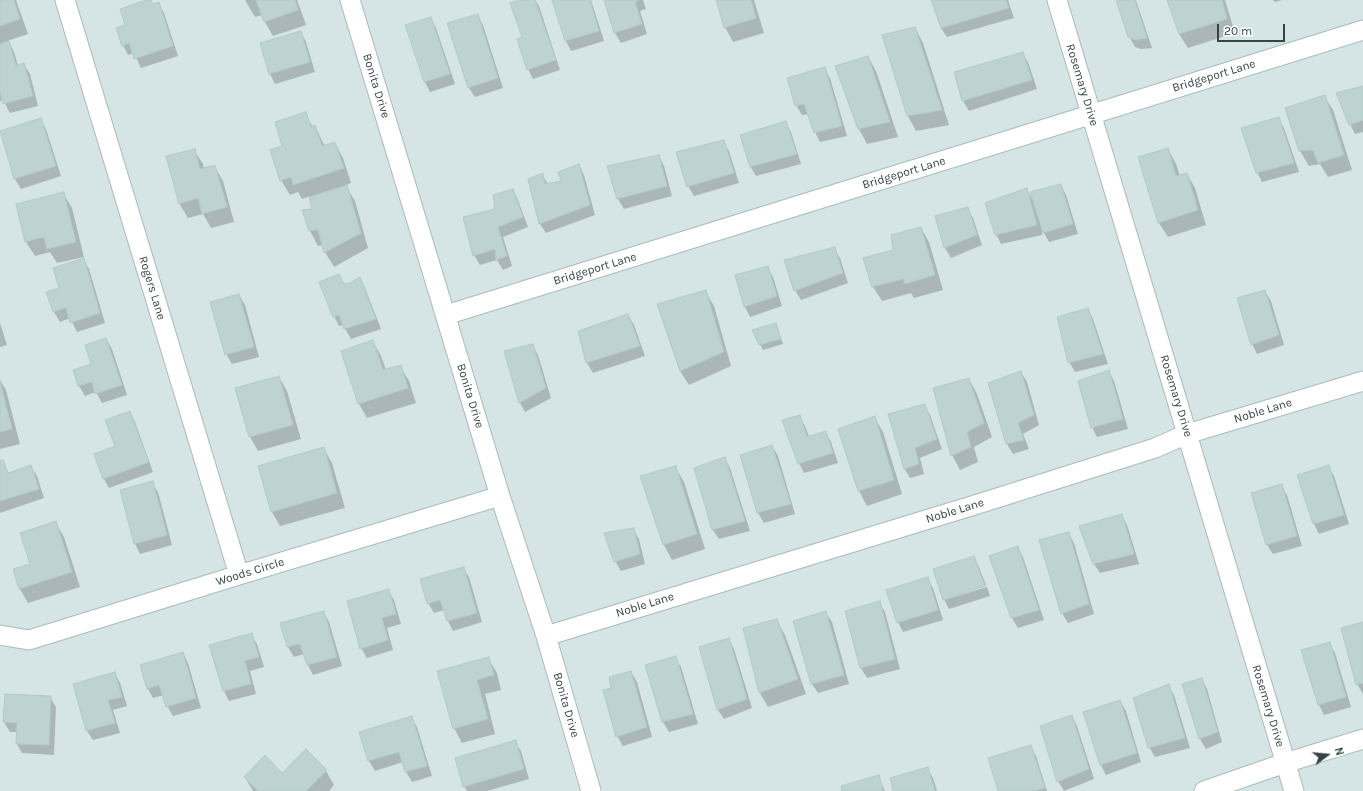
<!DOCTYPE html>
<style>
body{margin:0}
#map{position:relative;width:1363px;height:791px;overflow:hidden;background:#e6f1f1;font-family:Karla,sans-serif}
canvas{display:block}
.north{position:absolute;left:1307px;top:735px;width:40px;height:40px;-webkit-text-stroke:3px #fff;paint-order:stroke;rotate:74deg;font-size:11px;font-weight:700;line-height:16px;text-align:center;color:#364443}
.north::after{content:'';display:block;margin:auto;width:14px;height:18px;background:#364443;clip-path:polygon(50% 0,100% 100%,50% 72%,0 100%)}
.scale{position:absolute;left:1217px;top:24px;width:68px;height:18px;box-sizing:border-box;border:2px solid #364443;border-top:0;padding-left:5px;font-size:12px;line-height:14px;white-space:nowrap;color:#364443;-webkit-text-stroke:3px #fff;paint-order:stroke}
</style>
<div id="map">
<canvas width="1363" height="791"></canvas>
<div class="north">N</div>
<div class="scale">20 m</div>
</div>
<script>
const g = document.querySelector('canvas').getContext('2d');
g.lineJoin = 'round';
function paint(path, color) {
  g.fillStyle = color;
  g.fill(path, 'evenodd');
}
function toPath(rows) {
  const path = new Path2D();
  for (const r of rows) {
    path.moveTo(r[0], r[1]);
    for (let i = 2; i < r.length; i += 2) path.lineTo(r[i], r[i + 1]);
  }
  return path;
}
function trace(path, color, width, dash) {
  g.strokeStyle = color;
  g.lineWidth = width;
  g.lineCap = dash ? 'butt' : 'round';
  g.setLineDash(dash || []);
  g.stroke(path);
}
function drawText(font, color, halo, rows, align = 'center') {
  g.font = font + ' Karla,sans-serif';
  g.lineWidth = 4;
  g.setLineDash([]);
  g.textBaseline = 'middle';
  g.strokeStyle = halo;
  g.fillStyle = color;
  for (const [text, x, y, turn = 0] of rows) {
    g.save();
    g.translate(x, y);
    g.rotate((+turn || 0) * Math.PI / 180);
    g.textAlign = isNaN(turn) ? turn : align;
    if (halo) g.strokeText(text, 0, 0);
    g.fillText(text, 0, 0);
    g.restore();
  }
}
const residential = toPath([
 [0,0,1363,0,1363,791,0,791]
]);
const shadow = toPath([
 [0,0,16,0,28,34,4,42,4,44,9,42,14,52,18,66,24,64,30,74,38,106,10,113,3,100,0,101],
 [149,0,153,4,158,3,164,13,178,56,141,68,134,53,128,55,123,45,126,26],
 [245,0,297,0,306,25,273,36,265,22,262,15,255,17],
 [521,0,535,0,539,6,560,70,533,79,528,69,523,38],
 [553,0,591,0,604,41,571,51,566,41],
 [605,0,643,0,646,9,640,11,647,34,621,43,615,33],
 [717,0,754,0,764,33,733,42,725,27],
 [932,0,1008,0,1014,18,947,37,941,28],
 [1117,0,1136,0,1152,48,1141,49,1135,47,1129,36],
 [1168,0,1225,0,1235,33,1188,48,1179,34],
 [1273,0,1282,0,1275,2],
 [477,15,483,25,503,88,475,97,469,88],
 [431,18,436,28,455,84,430,92,425,82,407,26],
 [915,28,923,43,949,125,916,131,908,116,883,36],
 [301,32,306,42,315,72,275,84,270,74,261,44],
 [1022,53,1028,62,1037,89,969,111,963,101,955,72],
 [868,57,876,71,898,137,867,144,859,129,836,66],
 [824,68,830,78,847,136,820,142,815,132,808,114,802,115,796,105],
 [1363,87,1363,132,1355,134,1350,124],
 [1324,96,1333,110,1352,170,1328,177,1320,164,1309,166,1300,151,1287,108],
 [305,114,313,127,315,126,325,147,335,143,343,158,351,183,345,185,355,201,368,248,334,267,325,252,323,245,318,246,310,231,313,209,310,196,302,199,298,192,290,195,281,180,283,147],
 [1278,118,1284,128,1299,172,1262,182,1257,172],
 [40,119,46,129,61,176,21,189,15,179,1,132],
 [785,122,791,132,801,164,756,176,750,166],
 [723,141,729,151,739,183,694,196,688,186],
 [1168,149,1176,164,1180,176,1187,174,1195,188,1206,225,1168,237,1159,223,1139,158],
 [194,150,203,164,204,169,215,167,223,181,234,222,211,228,203,214,188,218,179,203],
 [659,156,664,166,672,196,624,209,618,199,608,167],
 [579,165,584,175,595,215,546,233,540,224,542,175,548,184,562,182],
 [1061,185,1066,195,1078,234,1049,242,1042,229,1042,235,1001,244,996,234,1026,189,1032,199],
 [513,190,518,200,528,227,503,237,512,266,503,270,497,260,480,265,474,255,496,210],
 [63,193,72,208,84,257,57,263,50,252,35,256,26,242],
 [967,208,973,218,982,245,951,258,945,248,937,216],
 [921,228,929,242,943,290,914,298,911,293,882,301,873,287,864,259,894,250],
 [834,249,840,258,848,283,801,300,795,290],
 [83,260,89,269,105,323,77,332,70,318,60,322,54,312,48,293,60,289],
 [767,267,773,277,782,306,750,317,745,307,737,276],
 [360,278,365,288,381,329,351,339,343,325,339,326,334,316,344,285,350,284],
 [705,291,714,306,731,366,689,385,680,371,658,305],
 [1265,291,1271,301,1284,345,1257,354,1252,344],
 [239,295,245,305,259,357,232,364,226,354],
 [1088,309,1093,319,1108,364,1075,372,1069,362],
 [628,315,634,325,645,356,593,373,587,363,580,332],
 [0,323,7,345,0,347],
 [776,325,783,344,763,350,753,331],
 [106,339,112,349,127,395,102,403,96,392,85,396,79,386,74,371,92,365],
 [373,342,381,356,386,370,400,366,409,381,416,403,367,418,359,404],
 [532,345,538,355,551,398,525,412,520,403],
 [1109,371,1114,381,1128,429,1097,437,1092,427],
 [1021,372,1027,382,1039,425,1023,434,1029,449,1013,454,1007,444,989,384],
 [279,377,287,391,301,439,258,451,250,437],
 [969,379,977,394,992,437,974,447,978,462,960,470,952,455],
 [0,380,6,390,20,444,0,449],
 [924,405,930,415,942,449,920,458,924,474,910,478,904,468],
 [130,412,135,422,153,472,109,488,104,479],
 [799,416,805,426,809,437,826,433,831,442,838,463,804,473,799,463],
 [874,417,883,432,902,494,867,506,859,491,839,429],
 [772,446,778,456,795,514,764,523,758,513,742,456],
 [324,449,332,463,345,508,280,526,272,512],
 [725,458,730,468,750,531,719,539,713,530],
 [2,461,9,474,31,467,37,476,44,498,0,513,0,462],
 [1328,466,1334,476,1349,524,1319,534,1314,524,1299,475],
 [675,467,684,482,705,549,672,560,664,545,642,477],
 [152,483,158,492,172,545,140,554,135,544,121,491],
 [1281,486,1287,495,1302,546,1273,554,1267,545],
 [1122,516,1127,525,1139,564,1100,573,1094,564],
 [55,522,64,537,80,587,28,603,20,589],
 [633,529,639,539,645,564,621,571,615,561],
 [1068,533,1074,543,1094,614,1068,623,1062,613],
 [1018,548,1023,557,1044,620,1018,628,1012,618,990,557],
 [974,557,979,567,986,585,944,598,944,600,987,587,990,596,949,609,944,599,934,570],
 [463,568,469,577,482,622,453,631,448,621,444,610,434,613,428,603],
 [927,579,933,588,943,620,903,632,898,622],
 [388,591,394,600,401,624,387,628,393,650,367,658,361,648],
 [879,603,885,612,900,669,867,678,861,668,846,612],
 [323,612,329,622,342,666,313,675,308,665,304,654,294,657,288,647,281,624],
 [826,613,832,622,849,684,818,693,812,684],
 [776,620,785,635,806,694,768,707,760,693,744,629],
 [1363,623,1363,694,1357,684],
 [251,634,257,644,264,667,250,671,256,694,229,701,224,691,211,645],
 [729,639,734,649,752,708,724,719,718,710],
 [1329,643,1335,653,1351,707,1324,715,1319,705],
 [183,653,188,663,201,708,173,716,167,706,164,695,153,698,148,689],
 [488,658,497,673,501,690,485,694,495,734,462,743,454,728,438,672],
 [675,658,681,667,698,724,669,732,663,722,647,666],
 [631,672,637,682,652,737,623,746,617,736,612,688],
 [115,673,120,683,127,706,113,710,120,733,93,740,87,731],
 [1202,679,1207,689,1222,742,1206,749,1200,739,1183,685],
 [1168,685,1174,695,1190,748,1155,757,1149,747],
 [6,695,50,697,56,707,54,755,22,753,17,744,17,732,10,732,4,722],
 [1120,701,1126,711,1141,762,1106,775,1101,765,1084,713],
 [1072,716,1077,726,1094,779,1064,791,1058,781],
 [411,717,417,727,432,776,412,782,406,772,403,762,375,771,369,761,360,732],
 [515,741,521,751,529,779,487,791,467,791,464,786],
 [1030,746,1036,756,1047,791,999,791],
 [927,768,933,778,937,791,894,791],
 [326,771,334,785,329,791,253,791,245,777],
 [878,776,885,791,843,791]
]);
const building = toPath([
 [0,0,14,0,20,19,0,26,0,0],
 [146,0,151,0,153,4,159,2,173,46,134,59,129,43,122,46,116,28,125,25,120,9,146,0],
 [256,0,295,0,298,10,264,22,256,0],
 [518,0,535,0,556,60,527,70,517,39,522,37,510,3,518,0],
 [552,0,590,0,599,31,565,41,552,0],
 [604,0,639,0,635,2,642,24,614,33,604,0],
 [716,0,751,0,756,18,724,28,716,0],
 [931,0,1006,0,1009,8,941,28,931,0],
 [1116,0,1135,0,1147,38,1135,40,1128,37,1116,0],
 [1167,0,1222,0,1227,19,1179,34,1167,0],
 [478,14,498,78,468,88,447,23,478,14],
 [431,17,450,74,424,82,405,25,431,17],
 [915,27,942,110,907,116,882,35,915,27],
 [301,31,310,62,269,74,260,43,301,31],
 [9,41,16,66,24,63,33,96,3,104,0,92,0,44,9,41],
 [1023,52,1032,80,962,101,954,72,1023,52],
 [868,56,890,122,858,129,835,66,868,56],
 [825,67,842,126,814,133,804,104,795,106,787,78,825,67],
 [1363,86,1363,120,1349,125,1336,93,1363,86],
 [1325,95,1344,155,1318,163,1313,150,1299,151,1285,108,1325,95],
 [306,112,311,127,315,125,322,146,335,142,344,168,293,185,291,177,280,181,270,150,282,146,275,122,306,112],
 [1279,117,1294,163,1256,173,1241,128,1279,117],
 [41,118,56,166,14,179,0,131,41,118],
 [786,121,797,154,750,167,740,135,786,121],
 [724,140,734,173,687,187,676,152,724,140],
 [1168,148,1176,176,1187,173,1198,210,1158,223,1138,157,1168,148],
 [195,149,200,169,215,165,227,207,202,214,198,198,179,204,166,156,195,149],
 [659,155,667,186,617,199,607,166,659,155],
 [579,164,590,205,539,224,528,179,543,173,545,184,561,181,558,172,579,164],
 [1061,184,1073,224,1043,233,1030,192,1061,184],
 [347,185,361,233,324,253,318,230,309,231,302,210,312,209,309,197,347,185],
 [1027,188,1037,225,995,235,985,203,1027,188],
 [513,189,523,217,498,227,507,256,496,260,495,249,473,256,463,217,495,209,493,195,513,189],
 [64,192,76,242,47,249,44,237,25,242,16,204,64,192],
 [968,207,977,235,944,248,935,216,968,207],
 [921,227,935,275,905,284,903,279,872,287,863,258,893,250,891,235,921,227],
 [835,247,843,273,794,291,784,260,835,247],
 [84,258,100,313,70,323,66,308,53,312,46,292,59,288,53,268,84,258],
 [768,266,777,296,744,307,735,275,768,266],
 [339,274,344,284,350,283,360,277,376,319,344,329,339,315,333,317,319,282,339,274],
 [706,290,724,352,680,371,657,304,706,290],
 [1265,290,1279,335,1251,345,1237,298,1265,290],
 [239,294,254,347,225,355,210,302,239,294],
 [1088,308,1103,354,1068,363,1057,317,1088,308],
 [628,314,640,346,586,363,578,331,628,314],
 [776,323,781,339,759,345,752,330,776,323],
 [106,338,122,385,95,394,92,382,78,386,73,370,91,364,85,345,106,338],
 [373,340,383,370,401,365,408,388,358,404,341,351,373,340],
 [533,344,546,388,519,403,504,351,533,344],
 [1109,370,1123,419,1091,428,1078,381,1109,370],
 [1021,371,1034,415,1018,423,1024,440,1006,444,988,383,1021,371],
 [279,376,293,425,249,437,235,388,279,376],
 [969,378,984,423,967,432,971,447,951,456,933,388,969,378],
 [0,382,12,429,0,432,0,382],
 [925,404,937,439,915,448,919,464,904,469,888,414,925,404],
 [130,411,149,462,103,479,94,454,115,446,105,420,130,411],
 [800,415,807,437,826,431,833,453,798,464,782,420,800,415],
 [875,416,894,480,858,491,838,429,875,416],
 [772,445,791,504,757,513,740,455,772,445],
 [324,447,337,493,271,512,258,466,324,447],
 [725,457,745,521,712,530,694,468,725,457],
 [0,460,3,460,8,473,31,465,39,489,0,501,0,460],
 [1329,465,1344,515,1313,524,1297,475,1329,465],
 [676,466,697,534,663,545,640,476,676,466],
 [153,481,167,535,134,544,120,490,153,481],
 [1282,484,1297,536,1266,545,1251,493,1282,484],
 [1122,514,1134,554,1093,564,1079,526,1122,514],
 [56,521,72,572,19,589,13,569,30,564,20,533,56,521],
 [634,528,640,554,614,562,604,533,634,528],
 [1069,532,1089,604,1061,614,1039,540,1069,532],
 [1018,546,1039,610,1011,618,989,556,1018,546],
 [974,556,985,586,943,600,933,569,974,556],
 [464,567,477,613,447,621,440,600,427,604,420,579,464,567],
 [928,577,938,610,897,623,886,590,928,577],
 [389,589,396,614,382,618,388,640,360,649,347,601,389,589],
 [880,601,895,659,860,668,845,611,880,601],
 [324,611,337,657,307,665,300,644,287,647,280,623,324,611],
 [826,611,844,675,811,684,793,621,826,611],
 [777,619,798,679,759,693,743,628,777,619],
 [1363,622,1363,683,1356,685,1341,628,1363,622],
 [252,633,259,657,245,661,251,684,223,691,209,645,252,633],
 [729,638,747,699,717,710,699,647,729,638],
 [1330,642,1346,697,1318,705,1301,650,1330,642],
 [183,652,196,698,166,707,159,685,147,689,140,665,183,652],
 [676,656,693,714,662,722,645,665,676,656],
 [489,657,494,675,477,680,488,719,453,729,437,671,489,657],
 [631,671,647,727,616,737,603,690,611,688,609,677,631,671],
 [115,672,122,697,108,700,115,723,86,731,73,684,115,672],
 [1202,678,1218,732,1199,739,1182,684,1202,678],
 [1169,684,1185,738,1148,748,1133,698,1169,684],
 [5,694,51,696,49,745,16,744,17,723,3,722,5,694],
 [1120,700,1137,753,1100,765,1083,712,1120,700],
 [1072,715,1089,769,1057,782,1040,726,1072,715],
 [412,716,427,766,405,772,399,752,368,761,359,732,412,716],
 [516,740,524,769,463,787,455,758,516,740],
 [1031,745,1045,788,1034,791,998,791,988,758,1031,745],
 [306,749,327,770,306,791,258,791,244,777,265,755,282,773,306,749],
 [928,767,935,791,893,791,890,778,928,767],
 [879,775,883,791,842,791,841,786,879,775]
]);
const street = toPath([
 [65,0,239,575],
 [350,0,500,496,546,636,591,791],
 [1057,0,1294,791],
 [446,315,1363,30],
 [0,635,29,640,239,575,500,496],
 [546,636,978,504,1155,448,1187,434,1363,381],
 [1204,791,1285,763,1363,739]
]);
const streetNames = [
 ["Bridgeport Lane",1214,76,-17],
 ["Rosemary Drive",1082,85,73],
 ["Bonita Drive",376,86,73],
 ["Bridgeport Lane",904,173,-17],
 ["Bridgeport Lane",595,269,-17],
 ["Rogers Lane",152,288,73],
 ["Bonita Drive",470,396,73],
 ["Rosemary Drive",1176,396,73],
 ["Noble Lane",1263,411,-17],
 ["Noble Lane",955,511,-17],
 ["Woods Circle",250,572,-17],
 ["Noble Lane",645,605,-17],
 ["Bonita Drive",566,705,74],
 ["Rosemary Drive",1268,706,73]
];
paint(residential, '#d5e4e5');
paint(shadow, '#0003');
paint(building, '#bdd2d1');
trace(building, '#b1cccb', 1);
trace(street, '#aabbbc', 21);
trace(street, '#fff', 19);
drawText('12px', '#364443', '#fff', streetNames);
</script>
